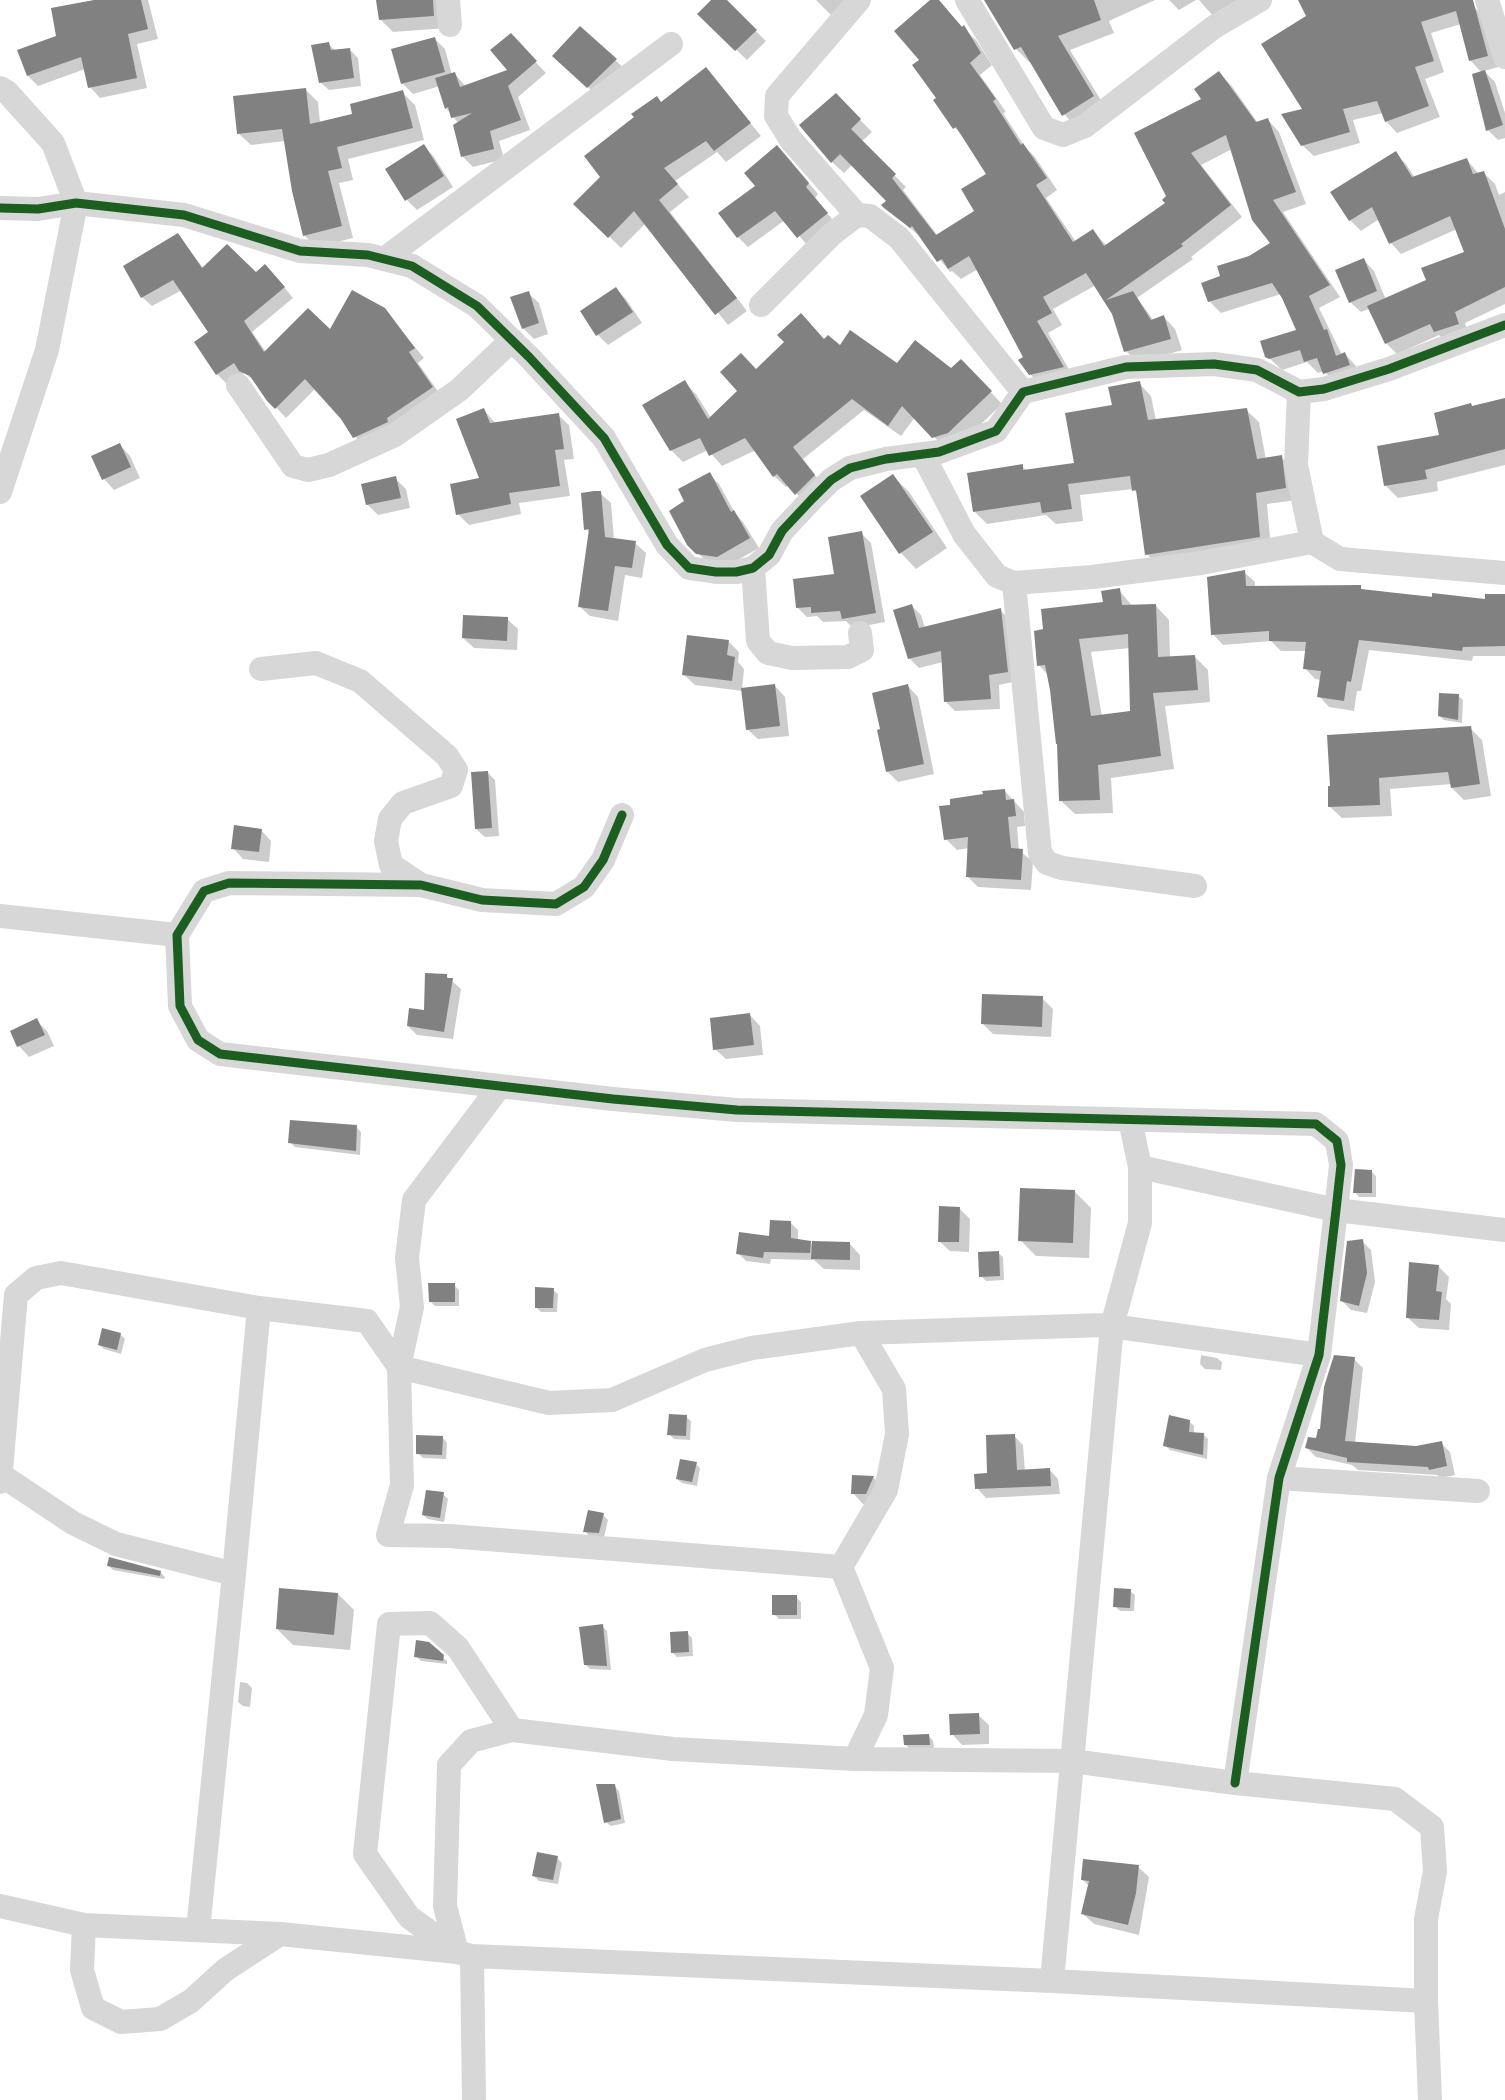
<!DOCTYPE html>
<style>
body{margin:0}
canvas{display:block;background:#fff}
</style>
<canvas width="1505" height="2100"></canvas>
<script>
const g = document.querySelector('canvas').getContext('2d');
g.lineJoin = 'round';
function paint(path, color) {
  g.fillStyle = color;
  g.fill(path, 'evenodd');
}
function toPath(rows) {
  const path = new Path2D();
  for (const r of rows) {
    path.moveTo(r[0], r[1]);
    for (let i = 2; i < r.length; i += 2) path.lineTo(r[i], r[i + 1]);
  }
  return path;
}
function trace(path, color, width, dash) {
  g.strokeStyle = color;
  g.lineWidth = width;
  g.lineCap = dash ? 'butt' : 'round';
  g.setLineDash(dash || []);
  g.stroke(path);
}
const shadow = toPath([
 [97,0,148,0,158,39,137,44,147,88,100,98,90,87,85,69,38,86,28,76,58,37],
 [378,0,446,0,446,28,393,32,380,19],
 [713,0,724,0,766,41,747,60,699,14],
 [816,0,854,0,835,19],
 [933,0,937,0,963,28,976,40,992,65,980,75,1006,112,1003,113,1025,147,1035,157,1057,190,1046,198,1076,242,1093,231,1107,246,1167,203,1203,99,1219,73,1231,85,1258,123,1268,120,1279,132,1306,204,1283,212,1340,297,1319,308,1342,355,1345,354,1356,366,1361,377,1337,384,1324,371,1318,373,1307,362,1282,370,1267,356,1298,331,1281,294,1221,313,1209,301,1222,277,1273,243,1232,149,1201,165,1242,217,1191,257,1193,259,1137,298,1154,321,1164,317,1175,329,1182,350,1138,363,1126,351,1113,313,1096,285,1053,309,1062,325,1048,333,1074,378,1042,386,1030,374,1026,358,978,269,961,279,952,271,950,272,923,239,885,207,889,201,853,164,844,173,832,162,836,95,872,132,861,142,906,187,903,190,938,236,977,212,988,175,965,138,955,128,922,61],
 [986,0,1155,0,1109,21,1114,33,1070,50,1107,110,1077,128,1064,114,1032,61,1029,62,1016,49],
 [1169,0,1196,0,1179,10],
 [1199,0,1266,0,1222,26],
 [1300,0,1467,0,1484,17,1498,67,1484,71,1495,82,1505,113,1505,138,1498,140,1488,130,1482,73,1470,60,1461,24,1431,33,1444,72,1425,79,1440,117,1397,133,1386,121,1383,113,1353,120,1360,143,1314,156,1302,145,1308,17],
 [510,35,546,73,518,97,530,130,499,141,504,159,473,167,463,157,459,124,446,108,440,86,413,94,402,83,435,39,445,49,452,75,455,74,466,87,510,71],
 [328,44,336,51,350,50,358,58,361,86,329,90,320,82],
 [615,60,626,70,599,97,564,66],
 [706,69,761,136,726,162,717,152,675,181,689,197,670,212,747,311,728,325,646,223,621,248,576,204,602,177,661,103],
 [306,90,318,102,320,123,354,116,402,92,415,105,424,140,348,159,353,180,339,183,353,238,316,247,304,235,285,141,251,145,238,133],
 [424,146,434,157,453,187,417,210,407,200],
 [1395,153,1406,164,1415,178,1467,160,1479,174,1484,173,1495,184,1499,195,1505,192,1505,304,1465,323,1469,335,1446,342,1439,335,1397,354,1386,343,1371,308,1361,312,1350,302,1364,260,1374,271,1386,300,1428,281,1466,253,1457,229,1401,254,1391,243,1379,219,1361,231,1350,220],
 [787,157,818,194,815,198,836,224,809,247,785,220,748,247,738,237,758,187],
 [178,235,204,269,275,276,293,298,252,332,266,352,331,332,384,310,424,358,418,363,442,397,364,447,316,388,286,418,268,399,257,383,244,373,227,384,217,374,210,333,182,290,152,306,142,297],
 [616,289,626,299,642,323,608,345,598,335],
 [528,293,539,303,548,334,534,339,523,328],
 [825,341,897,365,951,371,961,361,1002,404,960,444,946,449,915,417,901,436,864,410,803,459,825,488,808,506,789,485,786,487,774,476,756,450,722,466,708,450,683,462,671,450,684,382,696,394,711,418,757,371],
 [1139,383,1151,396,1156,421,1246,410,1259,422,1266,460,1281,457,1293,469,1297,500,1267,504,1271,549,1159,566,1147,554,1139,495,1133,489,1080,495,1083,521,1056,524,1046,515,987,524,975,512,1022,466,1027,471,1076,464,1114,406],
 [1505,400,1505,465,1437,482,1438,491,1398,498,1386,486,1473,408],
 [484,410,496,424,558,415,569,425,574,459,564,460,570,496,519,503,521,514,469,525,458,514,481,480],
 [120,445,130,456,140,478,114,490,104,479,93,457],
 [709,474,719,484,735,513,743,522,759,548,727,566,708,563,689,544,687,502],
 [893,476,909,492,947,548,916,569,901,553],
 [395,478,406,489,410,508,378,515,367,504],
 [600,493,611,503,614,540,635,543,646,553,642,578,625,575,618,621,590,616,579,606,590,533,586,529],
 [861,533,871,543,885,622,853,628,846,621,823,622,817,616,807,617,797,607,836,576],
 [1244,572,1255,582,1255,588,1360,587,1364,591,1487,601,1505,596,1505,656,1473,656,1472,661,1369,650,1361,691,1357,691,1354,711,1329,707,1319,696,1322,680,1315,679,1305,668,1306,651,1281,651,1271,641,1223,645,1213,634],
 [1119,590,1133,607,1156,606,1169,620,1170,658,1195,657,1208,670,1210,702,1165,706,1174,769,1111,778,1113,813,1075,814,1061,801,1059,745,1049,676,1039,665,1045,630,1105,604],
 [1130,648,1132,713,1102,717,1091,652],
 [912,606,921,615,925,628,1000,610,1010,620,1017,681,999,685,1000,709,955,711,946,702,943,662,919,668,909,658],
 [507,619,518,629,517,650,474,648,463,638],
 [729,642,739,652,738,662,744,669,742,690,775,686,785,697,789,736,758,739,747,729,743,691,695,685,684,675],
 [908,686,918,697,934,774,898,782,887,771],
 [1458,696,1463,700,1462,723,1444,720,1439,716],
 [1470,728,1482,740,1491,796,1464,800,1452,788,1452,784,1390,789,1392,816,1342,818,1329,806,1329,788],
 [487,772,495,780,499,836,485,837,476,829],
 [1004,790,1024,812,1025,826,1017,827,1019,851,1033,861,1031,890,978,887,967,876,969,848,957,850,946,839],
 [261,830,271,841,269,862,243,859,233,848],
 [446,976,461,989,453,1039,417,1035,408,1026,425,1012],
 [1042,998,1053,1009,1051,1037,993,1034,983,1024],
 [750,1015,760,1026,763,1055,726,1059,715,1049],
 [37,1021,47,1031,54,1046,29,1057,19,1046,12,1032],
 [356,1127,361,1132,360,1155,295,1147,290,1142],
 [1372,1172,1376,1176,1376,1197,1359,1197,1355,1192],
 [1075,1192,1091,1208,1089,1258,1036,1256,1020,1240],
 [959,1208,970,1219,969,1252,950,1251,939,1241],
 [791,1223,798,1230,798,1241,810,1243,814,1246,850,1244,860,1255,860,1270,824,1269,814,1260,771,1259,770,1264,746,1261,738,1253,771,1237],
 [1362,1241,1371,1250,1375,1282,1367,1313,1351,1310,1342,1301],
 [998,1253,1003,1257,1004,1280,986,1281,981,1276],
 [1438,1266,1449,1277,1446,1299,1451,1304,1449,1330,1419,1328,1408,1318],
 [454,1285,459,1290,459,1306,435,1306,430,1301],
 [553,1290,558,1294,557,1312,541,1312,536,1307],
 [120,1334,125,1339,121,1354,104,1349,99,1345],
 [1201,1355,1217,1358,1222,1362,1221,1370,1205,1369,1200,1364],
 [1354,1359,1363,1368,1355,1443,1416,1448,1441,1443,1450,1452,1455,1475,1440,1478,1437,1475,1358,1470,1352,1465,1316,1457,1307,1448,1317,1439,1322,1432],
 [686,1417,691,1421,690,1440,674,1439,669,1434],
 [1189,1421,1194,1426,1194,1434,1203,1434,1208,1439,1207,1459,1170,1450,1165,1445],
 [1014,1436,1023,1445,1025,1472,1049,1469,1058,1479,1060,1494,986,1498,977,1488,989,1475],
 [443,1438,447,1443,446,1459,423,1458,418,1453],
 [696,1464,700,1468,697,1486,682,1483,677,1479],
 [873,1477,883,1487,877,1504,863,1504,853,1493],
 [443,1494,448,1499,444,1522,428,1519,423,1515],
 [603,1515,608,1520,604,1537,589,1536,585,1531],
 [109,1566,160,1572,165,1577,164,1579,113,1570],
 [1130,1591,1135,1595,1134,1611,1120,1611,1115,1606],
 [338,1594,354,1610,350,1650,293,1645,277,1629],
 [796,1597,801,1602,801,1619,779,1619,774,1614],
 [602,1626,607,1631,611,1670,590,1669,585,1664],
 [687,1633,692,1638,693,1656,677,1657,672,1652],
 [428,1644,447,1661,447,1664,421,1661,416,1656],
 [240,1682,247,1683,252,1688,250,1707,243,1706,238,1702],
 [978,1715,989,1725,989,1744,962,1745,952,1734],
 [929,1736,933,1741,934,1749,910,1749,905,1744],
 [614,1786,619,1791,625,1823,611,1826,606,1822],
 [557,1858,562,1863,558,1884,539,1881,534,1876],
 [1138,1867,1149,1877,1139,1935,1094,1924,1083,1914,1090,1887,1083,1880]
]);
const building = toPath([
 [94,0,141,0,148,29,128,34,137,78,88,88,81,57,27,76,17,50,56,36,51,8],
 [376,0,433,0,434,16,379,20],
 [711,0,727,0,757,30,735,51,697,14],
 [930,0,939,0,962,27,964,25,981,53,970,63,996,99,993,101,1021,145,1023,143,1047,178,1036,185,1073,242,1093,229,1104,246,1165,203,1162,200,1166,196,1134,133,1201,99,1194,89,1219,71,1256,122,1268,118,1296,192,1273,200,1330,285,1309,296,1324,330,1327,329,1336,356,1345,352,1350,365,1323,374,1317,358,1304,362,1300,350,1269,359,1265,357,1260,341,1296,330,1282,298,1272,283,1208,302,1201,283,1220,276,1217,266,1249,256,1270,243,1252,220,1226,135,1191,153,1231,205,1181,244,1183,246,1106,300,1133,291,1151,320,1164,315,1171,339,1124,352,1112,314,1086,273,1043,297,1052,313,1037,321,1064,367,1029,375,1018,360,1023,357,969,256,948,269,942,259,937,262,912,226,910,228,884,208,881,205,886,201,840,154,831,163,799,125,836,93,861,119,851,129,896,174,892,178,936,235,974,211,961,189,986,174,956,127,953,129,933,100,936,98,912,65,919,60,894,31],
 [984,0,1094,0,1101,20,1058,36,1094,96,1062,116,1021,47,1014,50],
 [1298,0,1473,0,1488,56,1469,61,1456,11,1421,22,1434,61,1415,67,1429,106,1385,122,1377,101,1343,109,1350,132,1301,146,1281,114,1302,109,1261,44,1306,16],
 [580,26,617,59,587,88,552,56],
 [511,33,537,61,508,86,521,120,490,131,494,149,461,157,453,125,472,113,451,118,448,107,445,109,435,78,455,72,460,87,507,70,490,50],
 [435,37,445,72,401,84,391,49],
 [329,42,331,50,350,48,354,78,319,83,311,45],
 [706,67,751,123,714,151,706,141,664,168,678,184,659,200,737,298,715,315,634,211,608,238,573,204,600,177,584,156,634,117,631,114,657,96,661,102],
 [1485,70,1503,125,1486,131,1472,74],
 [306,88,310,124,352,114,350,104,403,90,413,128,337,147,342,168,328,171,342,226,303,236,292,191,282,129,237,134,233,96],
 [424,144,444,176,405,201,385,169],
 [777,145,809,183,806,187,828,213,797,238,775,211,737,238,718,213,755,186,744,173],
 [1396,151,1412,177,1467,158,1473,174,1484,171,1505,229,1505,287,1455,312,1459,324,1434,332,1430,324,1385,344,1367,306,1426,280,1421,268,1464,252,1450,216,1389,244,1372,207,1349,221,1330,192],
 [178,233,202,268,227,244,256,272,265,264,285,287,244,321,264,352,308,308,330,329,352,290,385,308,415,348,409,352,433,387,387,418,388,422,353,438,341,419,305,379,275,409,267,401,250,376,239,371,234,363,216,375,194,342,208,332,173,280,141,298,123,266],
 [1364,258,1377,291,1349,303,1335,270],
 [616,287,633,312,596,336,580,311],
 [529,291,539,323,522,329,510,297],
 [801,313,824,339,828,335,840,345,850,330,897,363,915,340,951,368,961,359,992,391,948,433,932,438,902,406,888,426,852,399,793,447,815,475,795,495,777,474,773,477,745,438,709,456,700,438,670,451,642,405,685,380,708,419,737,391,720,372,741,353,756,369,784,342,777,335],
 [1140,381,1148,420,1247,408,1257,459,1282,455,1286,488,1256,493,1260,537,1145,555,1136,490,1132,491,1130,476,1068,484,1072,509,1042,513,1040,502,973,512,967,473,1023,464,1023,470,1074,463,1065,413,1112,405,1108,387],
 [1505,398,1505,449,1425,470,1427,479,1384,486,1377,446,1439,435,1434,413,1471,403,1472,406],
 [484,408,490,423,559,413,564,449,555,450,560,486,509,493,511,504,456,515,450,484,479,478,456,419],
 [120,443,131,467,102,480,91,456],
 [710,472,731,512,734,510,750,538,717,557,696,554,687,545,669,511,684,501,678,489],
 [893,474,933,532,899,554,860,496],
 [396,476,401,498,366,505,361,484],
 [594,491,601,491,605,537,636,541,632,568,615,566,608,611,578,607,589,529,584,530,581,493],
 [862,531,876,613,842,619,840,611,811,613,811,607,796,608,793,579,834,574,828,537],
 [1245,570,1246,586,1361,585,1361,589,1432,597,1432,593,1485,599,1485,594,1505,594,1505,646,1463,647,1462,651,1359,640,1351,682,1347,681,1344,701,1317,697,1321,671,1303,669,1306,642,1269,641,1269,631,1211,635,1207,577],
 [1120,588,1122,605,1156,604,1158,657,1195,655,1198,690,1153,693,1161,756,1098,765,1100,800,1059,801,1057,744,1056,744,1050,690,1045,665,1037,666,1034,631,1043,629,1041,609,1103,602,1101,591],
 [1128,634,1130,711,1091,716,1079,639],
 [912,604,919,628,1001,608,1008,672,989,675,991,699,944,702,941,651,908,659,893,610],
 [463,615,508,617,507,641,462,638],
 [687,635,729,640,727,655,735,657,732,681,682,675],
 [775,684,780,726,746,730,741,688],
 [908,684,924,764,886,772,877,730,880,729,872,693],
 [1439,693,1459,694,1458,720,1438,716],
 [1471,726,1480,784,1451,788,1448,772,1379,778,1380,805,1328,807,1328,786,1330,786,1327,735],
 [488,771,492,828,475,829,471,772],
 [1005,789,1006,800,1014,799,1016,816,1008,817,1011,848,1023,849,1021,880,966,877,968,837,944,840,939,806,950,805,950,799,983,794,982,791],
 [234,825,262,829,259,852,231,849],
 [425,973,447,974,447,978,453,978,444,1032,407,1026,409,1008,424,1010],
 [982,994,1043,996,1042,1027,981,1024],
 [750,1013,754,1045,713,1050,710,1018],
 [37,1018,45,1035,17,1047,10,1031],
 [290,1120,357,1125,356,1151,288,1143],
 [1355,1169,1372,1170,1372,1193,1353,1193],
 [1020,1188,1075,1190,1073,1243,1018,1241],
 [939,1206,960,1207,959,1242,938,1242],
 [770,1220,791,1221,791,1238,811,1241,810,1253,764,1252,763,1258,736,1254,739,1232,769,1236],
 [1363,1239,1367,1273,1359,1306,1340,1301,1347,1241],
 [812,1241,850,1242,850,1260,811,1259],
 [999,1251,1000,1276,979,1277,978,1252],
 [1409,1262,1439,1265,1436,1291,1442,1292,1439,1320,1406,1318],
 [428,1283,455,1283,455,1302,429,1302],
 [535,1287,554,1288,553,1308,535,1308],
 [102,1328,121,1333,117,1350,98,1345],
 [1334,1355,1355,1357,1345,1441,1416,1446,1442,1441,1447,1466,1429,1470,1428,1467,1347,1462,1347,1458,1305,1448,1308,1437,1316,1438,1318,1429,1320,1429,1324,1387],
 [669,1414,687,1415,686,1436,667,1435],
 [1169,1415,1190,1420,1189,1432,1204,1433,1203,1455,1163,1446],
 [1015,1434,1017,1470,1050,1468,1051,1486,975,1489,974,1474,987,1473,986,1435],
 [416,1435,443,1436,442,1455,416,1454],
 [680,1459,697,1462,692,1482,676,1479],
 [852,1475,874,1476,866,1494,851,1494],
 [426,1490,444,1492,440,1518,422,1515],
 [588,1510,604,1513,599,1533,583,1532],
 [109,1557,161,1571,160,1576,107,1566],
 [279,1588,338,1593,334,1635,276,1629],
 [1114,1588,1131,1589,1130,1608,1113,1607],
 [772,1595,797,1595,797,1615,772,1615],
 [603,1624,607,1666,584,1665,579,1627],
 [688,1631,689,1652,671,1653,670,1632],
 [416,1640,429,1642,444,1655,443,1661,414,1657],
 [979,1713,980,1734,950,1735,949,1714],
 [929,1734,930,1745,904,1745,903,1735],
 [596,1784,615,1784,621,1819,604,1823],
 [537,1852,558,1856,553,1880,532,1876],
 [1083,1859,1139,1865,1136,1893,1128,1925,1081,1914,1089,1881,1081,1880]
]);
const street = toPath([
 [448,0,450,25],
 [967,0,1044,128,1063,135,1085,126,1214,27,1260,0],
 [1487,0,1505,57],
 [0,88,7,92,53,143,76,203,47,350,0,492],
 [0,208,38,209,76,203,184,215,300,251,368,255,412,266,477,306,529,357,604,438,667,545,689,568,716,572,736,572,753,568,769,555,782,531,812,499,831,480,850,468,886,459,939,452,996,431,1023,392,1126,367,1214,364,1257,370,1299,392,1324,389,1389,369,1505,325],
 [857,215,791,140,776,116,777,96,859,0],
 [384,259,671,44],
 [761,305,832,234,857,215,870,216,899,238,1023,392],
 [238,385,293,466,308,470,329,465,395,435,459,390,512,340],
 [1299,392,1296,465,1312,542,1340,559,1505,573],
 [923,455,964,534,997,576,1014,583,1092,577,1201,563,1312,542],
 [753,568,758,641,768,653,792,658,848,657,862,650,860,633],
 [1014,583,1040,853,1047,863,1062,868,1195,886],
 [261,669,316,663,360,681,447,756,456,770,451,786,403,803,390,819,386,841,391,865,421,885],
 [622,815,603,860,584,887,556,904,482,900,421,885,229,883,204,891,177,935,180,1006,198,1040,220,1054,613,1099,737,1110,1316,1124,1337,1141,1341,1165,1336,1210,1319,1355,1279,1478,1235,1783],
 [0,916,177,935],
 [500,1086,414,1200,407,1258,412,1307,399,1367,402,1485,388,1535,449,1536,841,1567],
 [1140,1167,1336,1210,1505,1230],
 [1,1475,73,1523,116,1544,234,1574],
 [1279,1478,1478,1491],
 [0,1482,16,1295,36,1278,61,1273,259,1308,367,1321,399,1367,549,1403,612,1400,705,1360,752,1348,861,1333,1104,1325,1319,1355],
 [841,1567,886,1490,897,1434,894,1389,861,1333],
 [841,1567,882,1668,876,1715,855,1759],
 [0,1906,84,1925,280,1934,457,1952,472,1956,1052,1981,1426,2001],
 [84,1925,82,1970,93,2008,121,2022,160,2019,191,2001,225,1970,280,1934],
 [198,1930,234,1574,259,1308],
 [455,1950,409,1917,365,1854,389,1624,430,1623,458,1648,512,1730],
 [457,1952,445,1906,449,1765,471,1741,512,1730,673,1749,855,1759,1072,1761,1235,1783,1395,1799,1432,1827,1435,1871,1426,1919,1426,2001,1430,2100],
 [472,1956,474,2100],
 [1052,1981,1112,1326,1140,1223,1140,1167,1130,1120]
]);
const cycleway = toPath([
 [0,208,38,209,76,203,184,215,300,251,368,255,412,266,477,306,529,357,604,438,667,545,689,568,716,572,736,572,753,568,769,555,782,531,812,499,831,480,850,468,886,459,939,452,996,431,1023,392,1126,367,1214,364,1257,370,1299,392,1324,389,1389,369,1505,325],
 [622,815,603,860,584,887,556,904,482,900,421,885,229,883,204,891,177,935,180,1006,198,1040,220,1054,613,1099,737,1110,1316,1124,1337,1141,1341,1165,1336,1210,1319,1355,1279,1478,1235,1783]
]);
paint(shadow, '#0003');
paint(building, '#818181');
trace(street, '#d7d7d7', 24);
trace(cycleway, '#1b5e20', 9);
</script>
